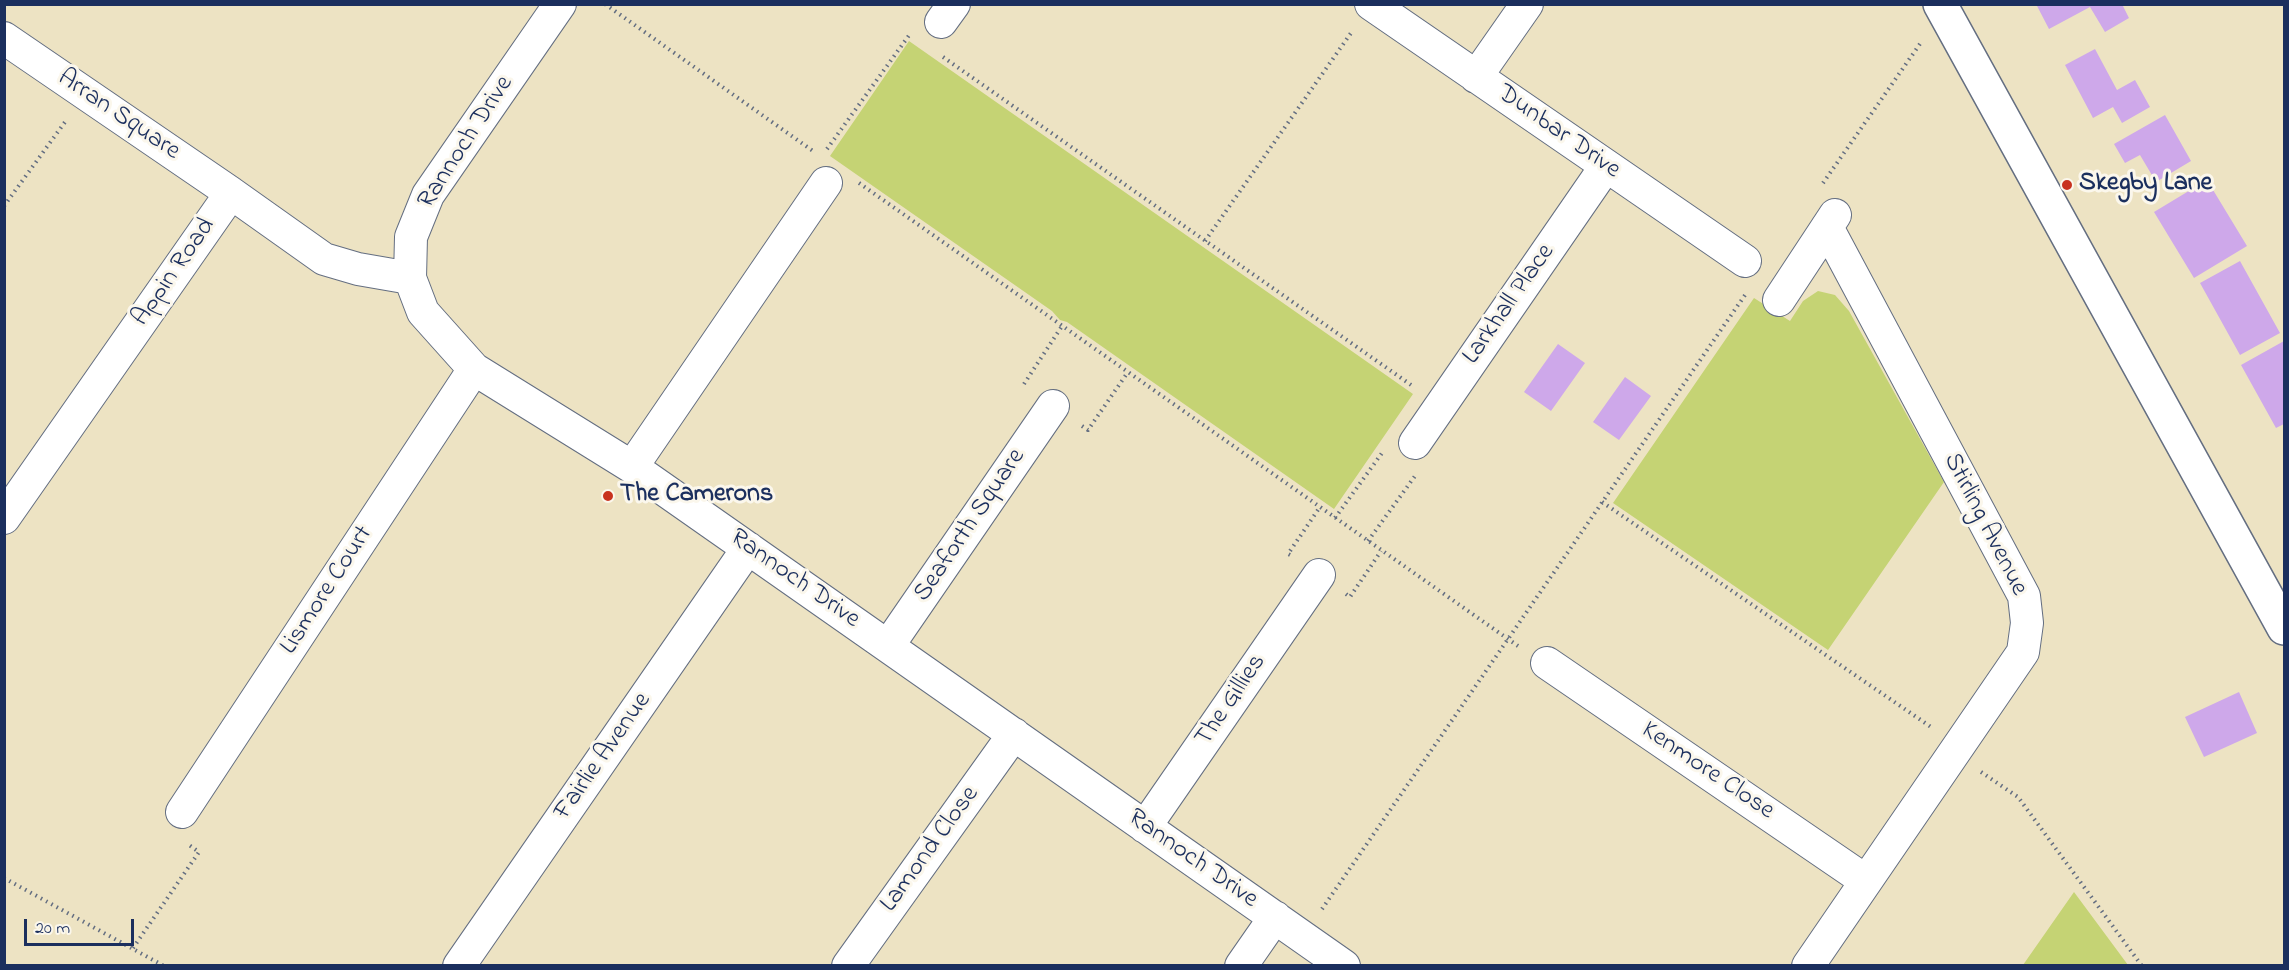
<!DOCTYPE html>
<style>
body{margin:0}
#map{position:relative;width:2289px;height:970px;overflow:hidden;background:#ede3c3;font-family:"Indie Flower",sans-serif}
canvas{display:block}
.frame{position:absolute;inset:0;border:6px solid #1b2f5e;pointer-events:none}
.scale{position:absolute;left:24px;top:919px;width:110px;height:27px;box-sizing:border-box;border:3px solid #1b2f5e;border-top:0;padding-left:8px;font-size:18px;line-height:21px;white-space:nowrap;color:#1b2f5e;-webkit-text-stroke:4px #fbf7ec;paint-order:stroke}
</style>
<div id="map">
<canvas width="2289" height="970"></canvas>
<div class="frame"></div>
<div class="scale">20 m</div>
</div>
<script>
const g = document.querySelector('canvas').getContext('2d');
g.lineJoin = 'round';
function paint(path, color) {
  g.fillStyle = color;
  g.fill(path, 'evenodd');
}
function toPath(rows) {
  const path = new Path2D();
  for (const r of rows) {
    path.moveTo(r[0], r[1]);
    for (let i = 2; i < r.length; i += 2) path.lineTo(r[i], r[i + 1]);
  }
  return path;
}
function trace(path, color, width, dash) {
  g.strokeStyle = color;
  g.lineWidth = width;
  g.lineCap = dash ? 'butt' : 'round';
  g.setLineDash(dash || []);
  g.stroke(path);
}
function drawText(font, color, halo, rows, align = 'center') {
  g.font = font + ' "Indie Flower",sans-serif';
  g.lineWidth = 6;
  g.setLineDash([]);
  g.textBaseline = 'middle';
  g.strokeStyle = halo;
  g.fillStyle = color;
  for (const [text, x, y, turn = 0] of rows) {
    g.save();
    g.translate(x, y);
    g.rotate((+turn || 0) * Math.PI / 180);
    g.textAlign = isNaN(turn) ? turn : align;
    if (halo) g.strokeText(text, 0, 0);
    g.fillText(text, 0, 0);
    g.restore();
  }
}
const green = toPath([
 [909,41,1413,394,1334,509,1067,322,1060,320,1052,311,830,156],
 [1818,291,1835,295,1849,311,1944,482,1828,650,1613,503,1754,298,1790,321,1803,301],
 [2074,892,2128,965,2023,965]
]);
const building = toPath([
 [2036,4,2122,4,2129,18,2105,32,2090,7,2049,29],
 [2095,49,2117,90,2135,80,2150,107,2122,123,2113,107,2093,118,2065,65],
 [2165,115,2191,161,2156,182,2140,155,2125,163,2114,144],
 [2207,180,2247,246,2194,278,2154,212],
 [2240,261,2280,333,2240,355,2200,283],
 [2284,341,2284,424,2276,428,2241,365],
 [1558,344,1585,363,1551,411,1524,392],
 [1625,377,1651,396,1619,440,1593,422],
 [2239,692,2257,733,2204,757,2185,717]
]);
const path = toPath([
 [605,4,813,151],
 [943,57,1414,387],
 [827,149,910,34],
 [859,183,1518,646],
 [1823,183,1922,41],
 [4,206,65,122],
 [1205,241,1351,33],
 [1024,384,1062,326],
 [1082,426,1088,430,1128,372],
 [1602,502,1931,727],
 [1335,518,1382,453],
 [1368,541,1415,476],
 [1290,555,1288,554,1320,507],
 [1346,594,1350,597,1381,551],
 [1981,772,2018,797,2142,966],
 [4,878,164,966],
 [1322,909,1745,295],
 [133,948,199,852,189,845]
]);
const street = toPath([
 [560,4,428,195,411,237,410,278,423,312,474,369,632,467,1344,966],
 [1371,4,1745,261],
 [941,22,954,4],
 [4,38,231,193],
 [1476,77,1527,4],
 [1779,300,1835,215],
 [1415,443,1606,166],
 [632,467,826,183],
 [4,518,231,193,324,259,358,269,410,278],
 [888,646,1053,406],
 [1547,663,1866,881],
 [182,812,474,369],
 [1145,827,1319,575],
 [459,966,748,548],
 [848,966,1014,734],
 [1241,966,1275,917],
 [1808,966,2023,652,2027,623,2024,596,1827,227]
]);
const secondary = toPath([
 [1940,4,2284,628]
]);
const markers = [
 [2067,185,6,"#c8321e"],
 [608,496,6,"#c8321e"]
];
const streetNames = [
 ["Arran Square",118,116,34],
 ["Dunbar Drive",1558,133,35],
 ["Rannoch Drive",467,143,-57],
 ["Appin Road",175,273,-55],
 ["Larkhall Place",1510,305,-55],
 ["Stirling Avenue",1984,525,63],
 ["Seaforth Square",971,526,-56],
 ["Rannoch Drive",794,580,35],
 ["Lismore Court",328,591,-57],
 ["The Gillies",1232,701,-56],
 ["Fairlie Avenue",604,757,-55],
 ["Kenmore Close",1707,772,34],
 ["Lamond Close",931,850,-54],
 ["Rannoch Drive",1192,860,35]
];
const poiNames = [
 ["Skegby Lane",2079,185],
 ["The Camerons",620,496]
];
paint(green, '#c5d374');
paint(building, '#cea8ea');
trace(street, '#646e81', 34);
trace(secondary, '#646e81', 36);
trace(path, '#646e81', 4, [1.5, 4.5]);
trace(street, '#fff', 32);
trace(secondary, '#fff', 33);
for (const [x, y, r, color] of markers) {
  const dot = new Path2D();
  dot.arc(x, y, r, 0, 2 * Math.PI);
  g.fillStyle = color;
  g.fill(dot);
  trace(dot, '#fbf7ec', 2);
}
drawText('26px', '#1b2f5e', '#fbf7ec', streetNames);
drawText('bold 26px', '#1b2f5e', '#fbf7ec', poiNames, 'left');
</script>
